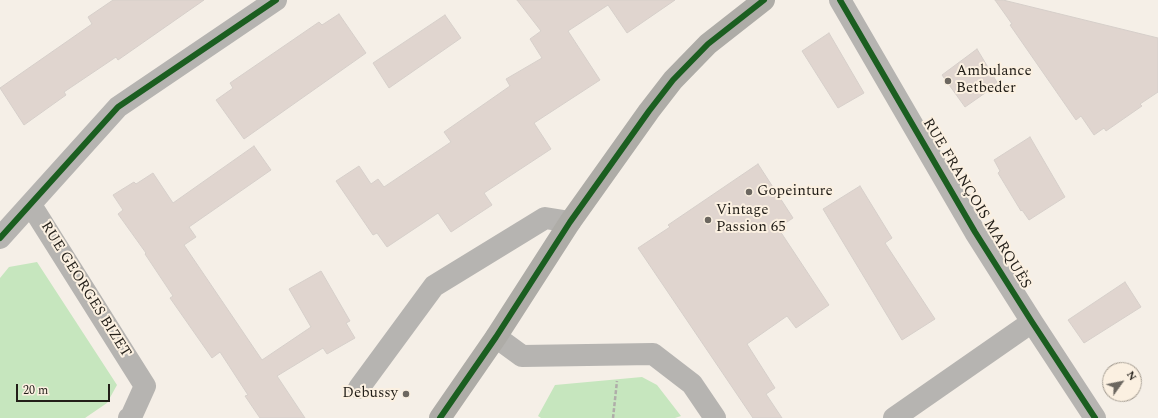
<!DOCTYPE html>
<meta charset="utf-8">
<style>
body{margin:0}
#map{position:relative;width:1158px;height:418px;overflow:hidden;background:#f5efe7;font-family:Spectral,serif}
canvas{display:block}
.north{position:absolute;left:1102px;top:362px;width:40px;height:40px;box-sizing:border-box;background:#fbf0e1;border:1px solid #a49c91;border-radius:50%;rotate:57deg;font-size:11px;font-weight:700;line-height:16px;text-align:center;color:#221e18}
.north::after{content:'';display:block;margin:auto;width:14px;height:18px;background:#6c6760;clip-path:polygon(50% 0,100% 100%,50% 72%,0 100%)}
.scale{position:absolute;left:16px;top:384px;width:94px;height:18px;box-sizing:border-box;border:2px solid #221e18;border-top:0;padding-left:5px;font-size:12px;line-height:14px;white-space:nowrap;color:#221e18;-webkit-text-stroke:3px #fbf0e1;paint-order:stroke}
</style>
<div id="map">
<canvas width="1158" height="418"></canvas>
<div class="north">N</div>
<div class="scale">20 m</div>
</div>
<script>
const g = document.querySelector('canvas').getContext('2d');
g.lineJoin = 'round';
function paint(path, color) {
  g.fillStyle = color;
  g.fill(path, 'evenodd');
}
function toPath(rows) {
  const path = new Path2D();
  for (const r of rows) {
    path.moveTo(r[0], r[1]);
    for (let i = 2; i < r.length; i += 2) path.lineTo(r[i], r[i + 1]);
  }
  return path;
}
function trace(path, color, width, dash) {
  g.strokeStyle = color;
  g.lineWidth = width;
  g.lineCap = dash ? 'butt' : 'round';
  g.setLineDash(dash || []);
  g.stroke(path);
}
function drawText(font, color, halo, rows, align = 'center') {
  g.font = font + ' Spectral,serif';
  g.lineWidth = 4;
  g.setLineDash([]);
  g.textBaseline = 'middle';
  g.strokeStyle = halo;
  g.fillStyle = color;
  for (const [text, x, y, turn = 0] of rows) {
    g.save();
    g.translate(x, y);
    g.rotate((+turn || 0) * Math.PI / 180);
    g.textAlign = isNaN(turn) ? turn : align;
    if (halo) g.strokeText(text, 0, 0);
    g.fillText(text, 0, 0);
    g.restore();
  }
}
const green = toPath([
 [37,262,117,385,107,403,85,418,0,418,0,278,9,267],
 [642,377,657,385,681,416,675,418,541,418,538,416,555,385]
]);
const building = toPath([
 [113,0,204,0,118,60,116,57,64,92,66,95,24,125,0,88,92,24,88,17,113,0],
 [517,0,675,0,627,33,608,5,568,31,600,80,534,123,551,149,484,193,492,205,451,232,438,213,387,247,377,233,373,235,336,181,359,166,371,184,378,179,384,187,451,142,444,132,510,86,506,79,542,58,530,39,541,31,517,0],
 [995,0,1003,0,1158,38,1158,92,1140,104,1142,106,1106,131,1104,128,1094,135,1081,116,1076,120,1010,25,1012,24,995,0],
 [339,14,366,53,244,139,216,100,233,88,230,83,319,22,322,25,339,14],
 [445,15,461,38,389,88,373,63,445,15],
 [829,33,864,93,838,108,802,51,829,33],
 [977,49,998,84,965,107,942,75,977,49],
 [1030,137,1065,197,1029,220,1022,210,1021,211,998,173,1000,171,994,160,1030,137],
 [254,146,271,170,189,227,196,237,184,245,262,360,311,327,289,289,321,271,350,321,346,323,355,338,327,354,323,348,277,376,305,418,260,418,245,396,248,395,220,352,212,358,170,298,173,296,145,254,146,253,118,214,123,210,113,195,134,182,136,184,153,173,173,203,254,146],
 [758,164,793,218,778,228,829,305,796,328,787,316,747,344,775,388,766,394,782,418,753,418,638,248,670,227,668,225,758,164],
 [860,186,892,238,885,243,935,319,902,340,823,209,860,186],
 [1125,282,1141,307,1084,343,1068,320,1125,282]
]);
const path = toPath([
 [613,418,617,381]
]);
const minor = toPath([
 [840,0,975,232,1032,322,1095,418],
 [31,205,145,386,131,417,129,418],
 [0,238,118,107,276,0],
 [496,337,522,356,653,354,692,384,715,418],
 [359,388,434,286,545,218,570,222],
 [894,418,1032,322]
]);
const major = toPath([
 [440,418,496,337,570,222,649,111,673,80,708,44,764,0]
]);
const cycleway = toPath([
 [840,0,975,232,1032,322,1095,418],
 [0,238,118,107,276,0],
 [440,418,496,337,570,222,649,111,673,80,708,44,764,0]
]);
const markers = [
 [948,81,4,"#6c6760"],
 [749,192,4,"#6c6760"],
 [708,220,4,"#6c6760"],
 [406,394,4,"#6c6760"]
];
const poiNames = [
 ["Ambulance",956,72],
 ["Betbeder",956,89],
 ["Gopeinture",757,192],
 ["Vintage",716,211],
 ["Passion 65",716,228],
 ["Debussy",398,394,"right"]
];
const streetNames = [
 ["RUE FRANÇOIS MARQUÈS",976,204,59],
 ["RUE GEORGES BIZET",85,290,58]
];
paint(green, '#c6e6be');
paint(building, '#e0d5cf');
trace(building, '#d6cfca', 1);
trace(path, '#afada9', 2.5, [4, 2]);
trace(minor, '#b6b4b1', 22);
trace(major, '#aeaca7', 22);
trace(cycleway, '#1b5e20', 6);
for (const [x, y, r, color] of markers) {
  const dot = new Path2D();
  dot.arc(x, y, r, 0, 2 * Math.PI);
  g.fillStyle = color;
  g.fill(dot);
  trace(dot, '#fbf0e1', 1.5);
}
drawText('15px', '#221e18', '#fbf0e1', poiNames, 'left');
drawText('15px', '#221e18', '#fbf0e1', streetNames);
</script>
